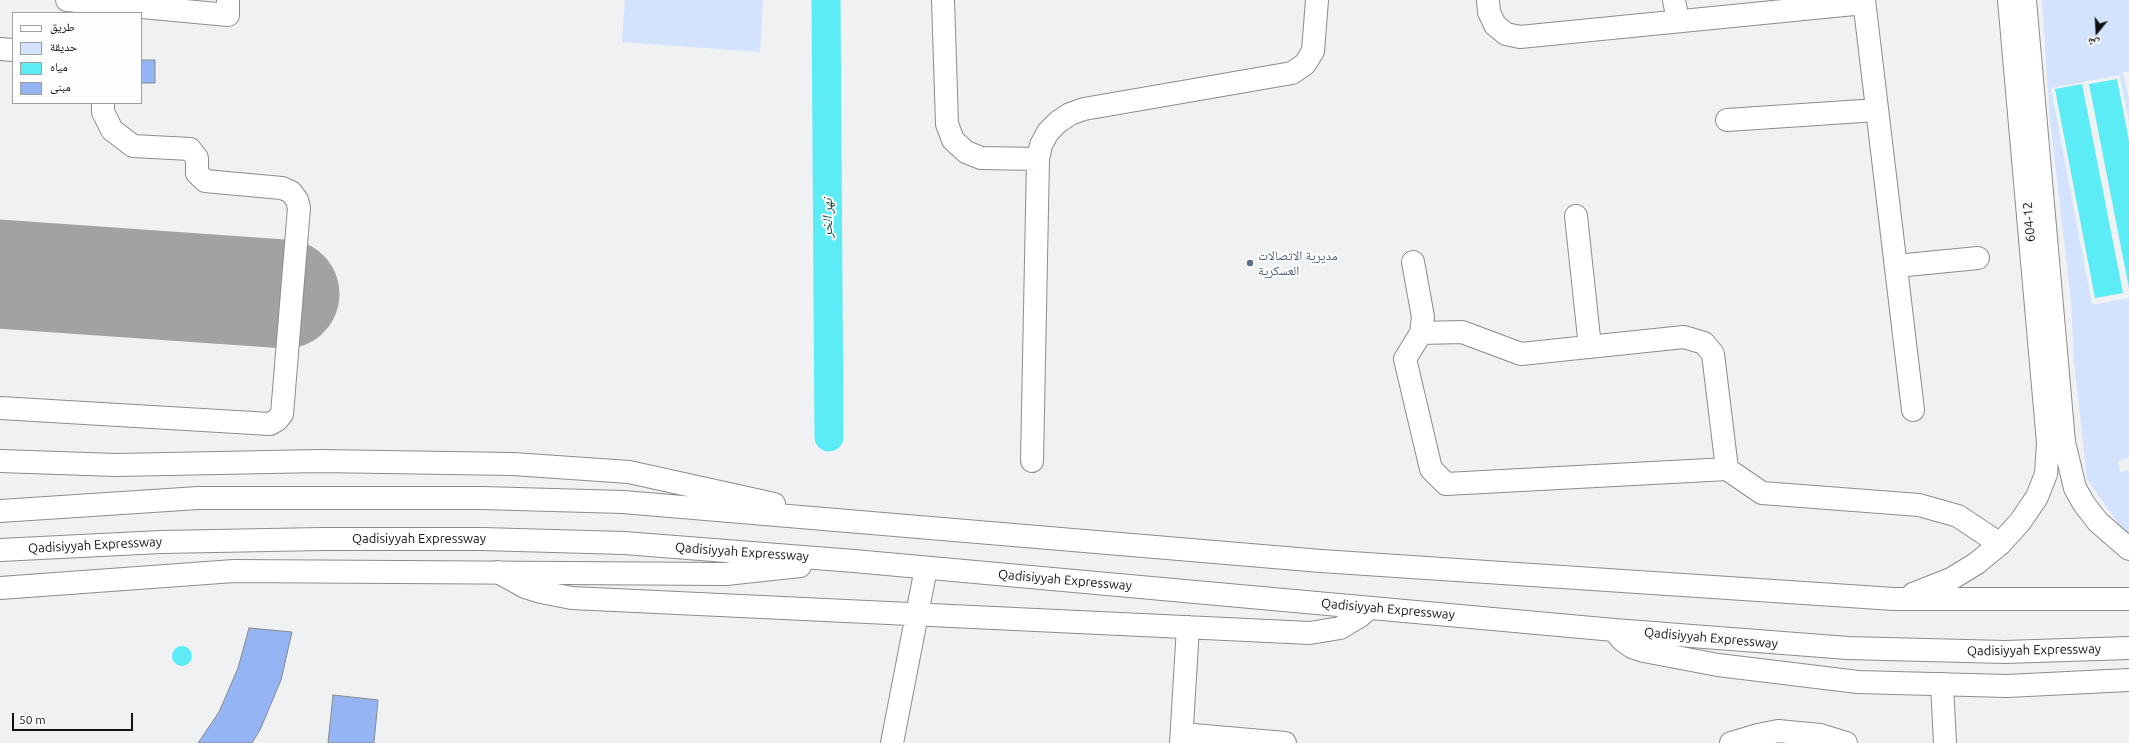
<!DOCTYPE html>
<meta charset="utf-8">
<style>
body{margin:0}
#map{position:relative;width:2129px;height:743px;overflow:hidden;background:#f0f1f3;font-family:Ubuntu,"Noto Naskh Arabic",sans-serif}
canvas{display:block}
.legend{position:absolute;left:12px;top:12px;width:130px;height:92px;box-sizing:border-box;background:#fefeff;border:1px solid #9f9fa0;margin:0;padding:5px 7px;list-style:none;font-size:12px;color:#111112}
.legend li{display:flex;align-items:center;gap:8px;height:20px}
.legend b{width:20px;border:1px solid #9f9fa0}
.north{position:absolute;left:2077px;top:12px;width:40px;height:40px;-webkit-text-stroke:3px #fefeff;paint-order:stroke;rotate:198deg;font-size:11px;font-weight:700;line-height:16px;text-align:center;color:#111112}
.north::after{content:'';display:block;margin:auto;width:14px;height:18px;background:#111112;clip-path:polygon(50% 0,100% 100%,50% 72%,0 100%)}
.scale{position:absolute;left:12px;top:713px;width:121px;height:18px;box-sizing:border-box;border:2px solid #111112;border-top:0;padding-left:5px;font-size:12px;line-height:14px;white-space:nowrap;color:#111112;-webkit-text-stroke:3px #fefeff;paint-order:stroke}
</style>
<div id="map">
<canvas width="2129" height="743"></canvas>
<ul class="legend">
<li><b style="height:5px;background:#fff"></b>طريق</li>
<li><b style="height:11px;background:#d3e2fd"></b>حديقة</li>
<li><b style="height:11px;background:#5becf6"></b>مياه</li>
<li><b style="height:11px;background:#94b4f4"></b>مبنى</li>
</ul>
<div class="north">ش</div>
<div class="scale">50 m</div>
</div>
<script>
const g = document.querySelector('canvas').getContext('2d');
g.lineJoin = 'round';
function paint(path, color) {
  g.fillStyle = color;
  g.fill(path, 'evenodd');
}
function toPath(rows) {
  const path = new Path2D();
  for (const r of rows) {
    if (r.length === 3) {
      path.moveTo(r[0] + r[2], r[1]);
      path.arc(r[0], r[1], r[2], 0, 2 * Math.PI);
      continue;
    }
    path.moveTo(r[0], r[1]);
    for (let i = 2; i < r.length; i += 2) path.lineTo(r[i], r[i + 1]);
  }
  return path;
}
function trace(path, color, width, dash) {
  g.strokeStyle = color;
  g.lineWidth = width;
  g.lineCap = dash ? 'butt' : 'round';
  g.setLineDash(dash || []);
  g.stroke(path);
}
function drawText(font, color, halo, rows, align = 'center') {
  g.font = font + ' Ubuntu,"Noto Naskh Arabic",sans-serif';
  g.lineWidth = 4;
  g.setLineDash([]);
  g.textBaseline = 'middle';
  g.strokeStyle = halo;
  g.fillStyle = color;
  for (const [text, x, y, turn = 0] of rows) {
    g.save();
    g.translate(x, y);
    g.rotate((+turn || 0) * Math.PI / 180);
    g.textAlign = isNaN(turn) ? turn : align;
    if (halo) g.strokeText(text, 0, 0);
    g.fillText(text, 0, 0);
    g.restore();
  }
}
const green = toPath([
 [625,0,763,0,760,52,622,42],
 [2042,0,2129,0,2129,71,2123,72,2129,99,2129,122,2120,75,2051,88,2092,305,2129,298,2129,458,2118,461,2120,472,2129,470,2129,534,2122,529,2087,479,2074,361,2071,300,2050,120]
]);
const water = toPath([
 [2117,79,2129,141,2129,288,2089,84],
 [2082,84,2123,293,2095,298,2055,89],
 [182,656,10]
]);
const river = toPath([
 [826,0,829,437]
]);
const runway = toPath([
 [0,274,285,294]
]);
const building = toPath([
 [141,60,155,60,155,83,141,83,141,60],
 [249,628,292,632,281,680,260,730,252,743,198,743,219,712,238,668,249,628],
 [333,695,378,700,374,743,328,743,333,695]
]);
const minor = toPath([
 [67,0,228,15,228,0],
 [943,0,947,124,953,140,966,152,981,158,1038,159],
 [1488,0,1489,12,1495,25,1506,34,1520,37,1864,3],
 [1674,0,1678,21],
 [1864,0,1913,410],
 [0,49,13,50],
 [1727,120,1877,110],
 [1576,216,1590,347],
 [1413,262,1423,317,1421,333,1405,359,1431,469,1446,484,1727,469,1762,493,1919,505,1958,516,2000,544],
 [1896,266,1978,258],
 [1421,333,1462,332,1521,354,1684,337,1704,343,1713,354,1727,469],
 [0,408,270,424,277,420,282,414,299,208,297,200,291,192,282,188,205,181,197,173,197,158,190,149,133,146,112,130,103,112,103,103],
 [1032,461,1038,159,1041,145,1048,132,1058,122,1070,114,1084,109,1292,73,1305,64,1313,51,1317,0],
 [498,572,525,587,541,592,572,598,1310,633,1340,628,1360,616,1369,608],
 [1942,684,1945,743],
 [1182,734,1285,743],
 [892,743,926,568],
 [1181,743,1188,627],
 [1731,743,1758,735,1778,731,1820,735,1846,743]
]);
const major = toPath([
 [2009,0,2048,443],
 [2025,0,2064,442]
]);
const highway = toPath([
 [2064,442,2075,488,2084,504,2098,522,2129,549],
 [0,461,116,465,320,461,513,464,629,472,774,504],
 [0,511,198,498,482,498,623,502,1321,561,1894,599,2129,599],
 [0,550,161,542,322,539,482,539,624,543,854,561,1614,630,1848,648,2005,652,2129,648],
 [0,588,234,571,726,574,800,566],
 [1913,594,1951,579,1977,563,2000,544,2020,522,2037,497,2046,474,2048,443],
 [1614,630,1622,640,1632,647,1644,651,1718,665,1858,682,2007,686,2129,680]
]);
const markers = [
 [1250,263,4,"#5c6f8a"]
];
const streetNames = [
 ["604-12",2029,222,-95],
 ["Qadisiyyah Expressway",419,539],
 ["Qadisiyyah Expressway",95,545,-3],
 ["Qadisiyyah Expressway",742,552,4],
 ["Qadisiyyah Expressway",1065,580,5],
 ["Qadisiyyah Expressway",1388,609,5],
 ["Qadisiyyah Expressway",1711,638,5],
 ["Qadisiyyah Expressway",2034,650,-1]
];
const serviceNames = [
 ["مديرية الاتصالات",1258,256],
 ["العسكرية",1258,271]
];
const waterNames = [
 ["نهر الخر",827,218,-90]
];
paint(green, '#d3e2fd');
paint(water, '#5becf6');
trace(river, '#5becf6', 29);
trace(runway, '#a1a2a4', 109);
paint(building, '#94b4f4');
trace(building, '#88898b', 1);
trace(minor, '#8b8c8e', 24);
trace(major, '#8b8c8e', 24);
trace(highway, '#8b8c8e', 24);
trace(minor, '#fff', 22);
trace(major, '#fff', 22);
trace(highway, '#fff', 22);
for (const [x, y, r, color] of markers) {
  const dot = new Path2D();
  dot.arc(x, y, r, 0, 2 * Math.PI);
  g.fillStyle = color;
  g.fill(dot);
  trace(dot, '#fefeff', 1.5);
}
drawText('13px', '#111112', '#fefeff', streetNames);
drawText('13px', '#4e5e75', '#fefeff', serviceNames, 'left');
drawText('italic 14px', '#115155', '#fefeff', waterNames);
</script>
